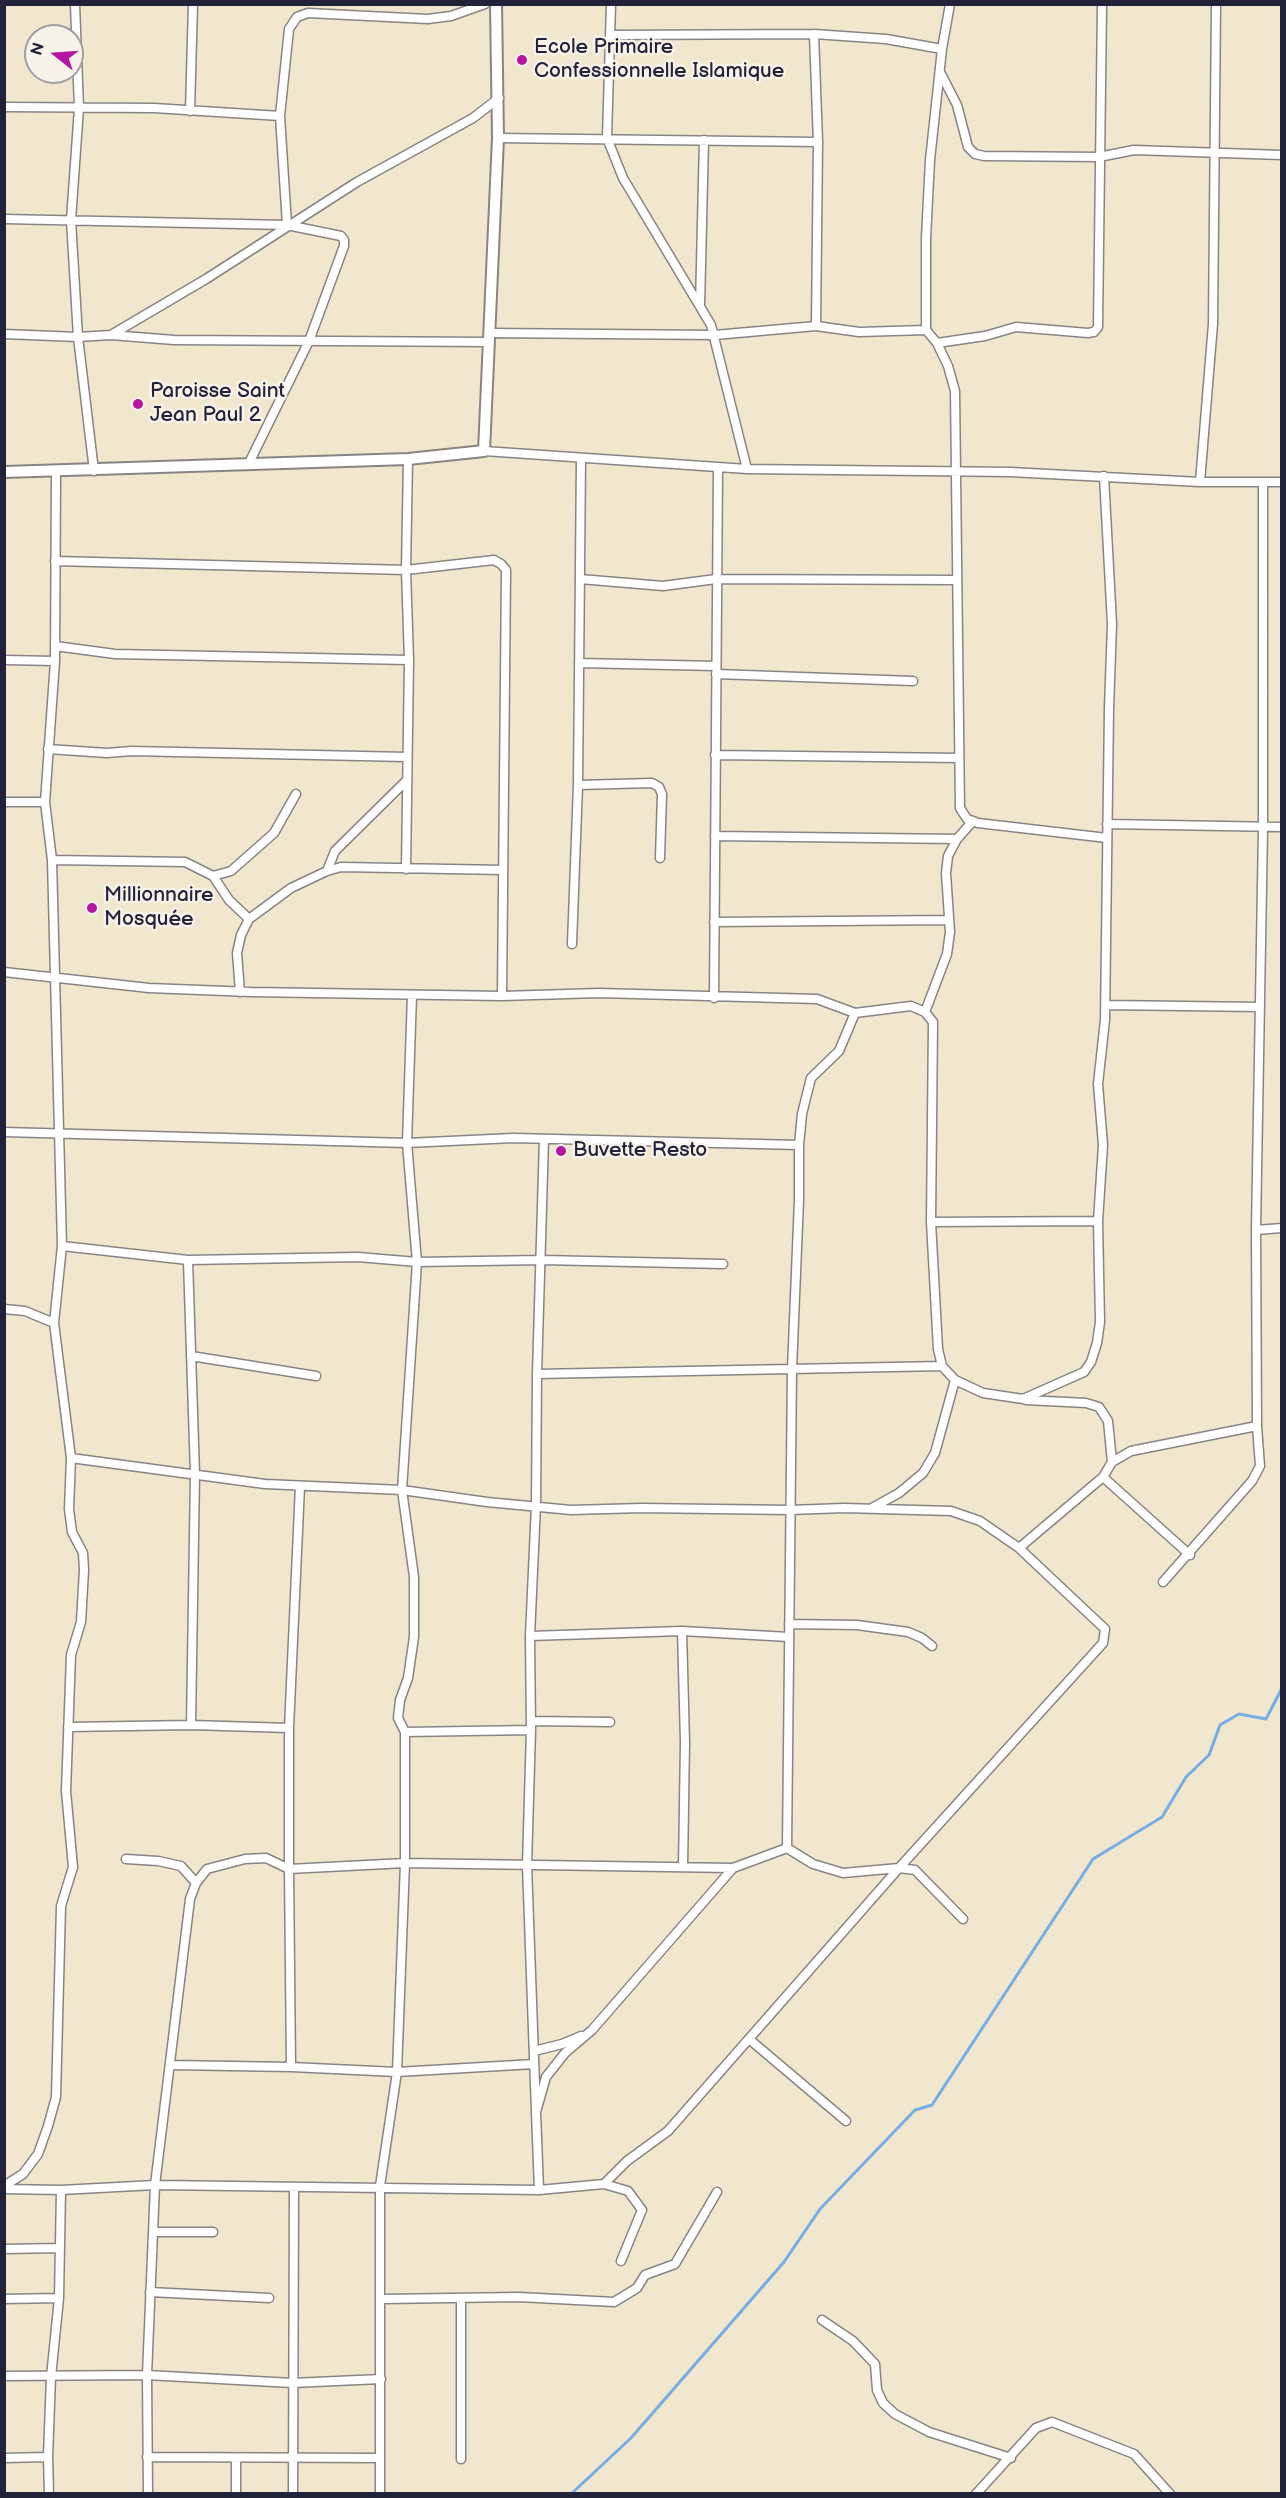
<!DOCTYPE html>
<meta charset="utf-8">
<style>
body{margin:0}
#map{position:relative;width:1286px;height:2498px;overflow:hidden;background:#f0e7ce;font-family:"Balsamiq Sans",sans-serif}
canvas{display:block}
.frame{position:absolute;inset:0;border:6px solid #22223b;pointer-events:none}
.north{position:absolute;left:24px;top:24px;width:60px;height:60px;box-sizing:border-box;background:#f7f3e8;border:2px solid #a29fa3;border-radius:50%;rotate:287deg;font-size:16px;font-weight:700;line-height:24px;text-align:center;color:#22223b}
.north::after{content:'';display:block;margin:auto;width:21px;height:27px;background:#b5179e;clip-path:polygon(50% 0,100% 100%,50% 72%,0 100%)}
</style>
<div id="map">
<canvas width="1286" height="2498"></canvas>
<div class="frame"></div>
<div class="north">N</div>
</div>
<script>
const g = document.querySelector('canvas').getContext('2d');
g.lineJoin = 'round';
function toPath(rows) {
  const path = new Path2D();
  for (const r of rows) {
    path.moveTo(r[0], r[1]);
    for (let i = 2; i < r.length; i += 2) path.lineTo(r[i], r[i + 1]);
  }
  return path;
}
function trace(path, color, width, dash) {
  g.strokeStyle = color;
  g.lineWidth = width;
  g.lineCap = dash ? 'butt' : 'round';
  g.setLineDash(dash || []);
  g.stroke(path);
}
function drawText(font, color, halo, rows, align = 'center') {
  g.font = font + ' "Balsamiq Sans",sans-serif';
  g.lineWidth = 5;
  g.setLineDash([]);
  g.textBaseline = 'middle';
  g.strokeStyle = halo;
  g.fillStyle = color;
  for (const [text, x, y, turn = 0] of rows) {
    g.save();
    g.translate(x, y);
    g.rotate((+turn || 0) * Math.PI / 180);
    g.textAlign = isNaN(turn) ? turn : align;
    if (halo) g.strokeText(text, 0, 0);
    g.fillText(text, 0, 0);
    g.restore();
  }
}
const stream = toPath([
 [571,2494,631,2438,784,2262,820,2209,915,2110,932,2105,1093,1859,1162,1817,1186,1777,1209,1755,1220,1725,1239,1714,1266,1719,1282,1688]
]);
const minor = toPath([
 [75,4,79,108,71,220,78,337,94,471],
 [611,4,607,138,623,178,711,325,747,469],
 [950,4,942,49,930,160,926,238,926,330,937,343,948,366,955,391,960,808,967,819,978,823,1107,838],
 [814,34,818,142,816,326],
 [611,35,814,34,886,39,942,49],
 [940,72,957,105,968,147,975,154,984,156,1099,157,1134,150,1282,155],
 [4,107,154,108,280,116],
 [190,111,193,4],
 [498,138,818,142],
 [4,219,287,225,341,236,344,240,344,246,309,341,248,465],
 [287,225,280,116,289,29,297,17,308,13,428,19,451,16,485,4],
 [700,306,704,140],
 [490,333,715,335,816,326,859,332,926,330],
 [4,334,78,337,111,335,206,279,357,182,473,118,499,98],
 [111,335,174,340,489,342],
 [937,343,985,336,1016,327,1088,333,1094,332,1098,327,1102,4],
 [484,451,747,469,1010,472,1200,482,1282,482],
 [56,472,55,661,45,802,52,860,62,1246,54,1323,71,1458,265,1484,402,1490,487,1502,571,1510,641,1508,790,1510,844,1508,951,1511,980,1521,1019,1548,1105,1629,1103,1643,899,1868,668,2131,627,2161,604,2184],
 [1200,482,1213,324,1216,4],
 [55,561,406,570,494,560,501,564,506,570,502,996],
 [580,579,663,586,716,579,957,580],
 [55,646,115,654,409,660],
 [4,660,55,661],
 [579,663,716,666],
 [716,674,913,681],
 [48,749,107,753,131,751,407,757],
 [715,755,959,758],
 [578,785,652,783,659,787,662,794,660,858],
 [4,802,45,802],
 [1107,824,1282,827],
 [715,836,957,839],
 [52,860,185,862,213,876,229,900,249,919],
 [406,869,409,660,406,570,408,459],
 [327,871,335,851,407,780],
 [213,876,231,871,274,833,296,794],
 [714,922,949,920],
 [572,944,578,785,581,458],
 [4,972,149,988,251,992,502,996,599,993,817,999,855,1013],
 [240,992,237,953,241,935,249,919,291,888,327,871,341,867,503,870],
 [714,998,718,468],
 [1106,1005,1260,1007],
 [925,1012,947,954,950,932,946,873,948,856,957,839,973,821],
 [4,1132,407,1143,513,1138,799,1145],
 [931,1222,1098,1221],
 [1256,1230,1282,1228],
 [62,1246,188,1260,358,1257,417,1262,542,1260,723,1264],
 [188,1260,195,1474,191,1725],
 [4,1309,25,1311,54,1323],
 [191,1356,316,1376],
 [537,1374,942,1366],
 [1026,1400,1086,1403,1099,1407,1108,1421,1112,1462],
 [1103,1477,1190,1555],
 [872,1508,899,1493,923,1473,935,1453,955,1380],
 [1019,1548,1103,1477,1112,1462,1131,1451,1257,1426],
 [1163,1582,1252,1481,1260,1466,1257,1426,1256,1230,1263,828,1263,482],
 [789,1624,857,1625,908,1632,922,1638,932,1646],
 [682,1631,685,1742,683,1867],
 [530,1636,682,1631,789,1637],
 [531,1721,610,1722],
 [68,1727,191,1725,289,1728],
 [405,1732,531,1730],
 [787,1848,792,1369,799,1200,799,1145,802,1114,811,1078,839,1051,855,1013,911,1006,925,1012,933,1022,931,1222,938,1349,942,1366,955,1380,983,1393,1023,1399,1084,1372,1091,1362,1097,1343,1100,1322,1098,1221,1103,1145,1098,1084,1105,1020,1109,708,1112,624,1104,476],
 [787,1848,813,1864,843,1873,899,1868,915,1870,963,1919],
 [126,1859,158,1861,181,1866,196,1883],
 [749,2039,846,2121],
 [534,2051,562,2044,581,2036],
 [171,2065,291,2067,397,2072,534,2064],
 [291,2067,289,1869,405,1863,733,1868,787,1848],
 [536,2112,527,1865,531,1730,530,1636,536,1505,537,1374,544,1139],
 [4,2186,23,2174,38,2154,48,2126,56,2097,61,1906,73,1867,66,1791,71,1655,81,1622,84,1570,83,1553,72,1532,69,1509,71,1458],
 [4,2189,61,2190,155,2185,539,2190,604,2184,628,2191,642,2210,621,2261],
 [539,2190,536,2112,546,2077,565,2053,592,2030,733,1868],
 [153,2232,213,2232],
 [4,2249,60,2248],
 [150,2292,269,2298],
 [4,2299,59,2298],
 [382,2299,519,2297,614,2302,637,2288,645,2275,675,2264,717,2192],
 [822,2320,853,2341,875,2364,877,2390,883,2403,895,2414,929,2432,1011,2458],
 [4,2376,147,2375,292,2383,381,2379],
 [147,2457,380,2458],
 [4,2458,48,2457],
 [461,2459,461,2298],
 [49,2494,48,2457,51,2377,59,2298,61,2190],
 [148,2494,147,2375,155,2185,190,1899,196,1883,207,1869,245,1859,266,1858,289,1869,289,1728,300,1486],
 [236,2494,236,2458],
 [293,2494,294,2188],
 [380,2494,380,2186,397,2072,405,1863,405,1732,398,1718,400,1700,408,1678,414,1637,414,1577,402,1490,417,1262,407,1143,412,995],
 [976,2494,1036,2428,1052,2422,1134,2454,1170,2494]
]);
const tertiary = toPath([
 [4,472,408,459,484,451,498,138,496,4]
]);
const markers = [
 [522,60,6,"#b5179e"],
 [138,404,6,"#b5179e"],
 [92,908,6,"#b5179e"],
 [561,1151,6,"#b5179e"]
];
const poiNames = [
 ["Ecole Primaire",534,48],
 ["Confessionnelle Islamique",534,72],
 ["Paroisse Saint",150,392],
 ["Jean Paul 2",150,416],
 ["Millionnaire",104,896],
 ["Mosquée",104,920],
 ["Buvette Resto",573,1151]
];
trace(stream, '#77ade5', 3);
trace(minor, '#898484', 11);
trace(tertiary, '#898484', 14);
trace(minor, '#fff', 8);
trace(tertiary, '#fff', 10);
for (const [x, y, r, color] of markers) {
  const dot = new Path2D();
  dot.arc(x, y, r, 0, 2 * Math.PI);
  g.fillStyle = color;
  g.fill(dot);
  trace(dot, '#f7f3e8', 2);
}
drawText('21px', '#22223b', '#f7f3e8', poiNames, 'left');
</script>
